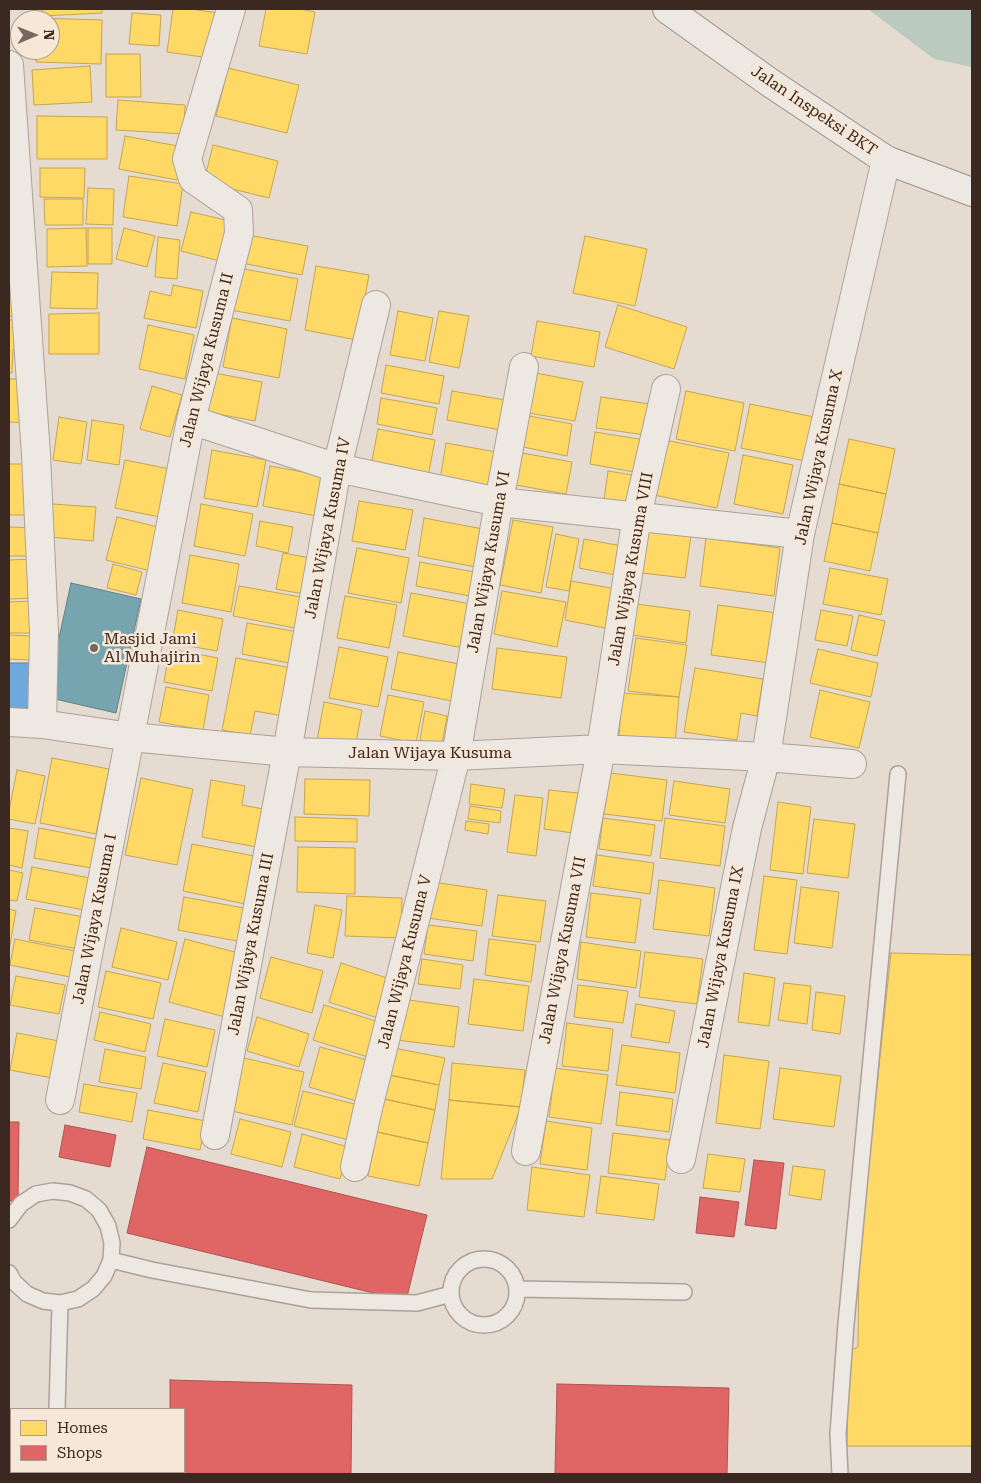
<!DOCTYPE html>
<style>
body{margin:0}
#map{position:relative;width:981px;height:1483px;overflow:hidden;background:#e6dbd0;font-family:"Roboto Serif",serif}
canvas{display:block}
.frame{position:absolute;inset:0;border:10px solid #3b2820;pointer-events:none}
.legend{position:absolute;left:10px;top:1408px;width:175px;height:65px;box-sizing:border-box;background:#f6e7d7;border:1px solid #ab9b8e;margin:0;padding:6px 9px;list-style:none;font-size:15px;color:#3b2820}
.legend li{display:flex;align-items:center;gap:10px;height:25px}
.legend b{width:25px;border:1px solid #ab9b8e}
.north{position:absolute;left:10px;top:10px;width:50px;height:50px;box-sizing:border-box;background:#f6e7d7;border:1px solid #ab9b8e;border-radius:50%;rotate:89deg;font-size:14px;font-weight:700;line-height:20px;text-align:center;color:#3b2820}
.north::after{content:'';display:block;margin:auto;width:18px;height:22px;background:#77675e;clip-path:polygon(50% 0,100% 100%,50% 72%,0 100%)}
</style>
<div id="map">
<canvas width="981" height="1483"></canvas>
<div class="frame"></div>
<ul class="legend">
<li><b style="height:14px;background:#ffd966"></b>Homes</li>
<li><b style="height:14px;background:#e06666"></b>Shops</li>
</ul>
<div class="north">N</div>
</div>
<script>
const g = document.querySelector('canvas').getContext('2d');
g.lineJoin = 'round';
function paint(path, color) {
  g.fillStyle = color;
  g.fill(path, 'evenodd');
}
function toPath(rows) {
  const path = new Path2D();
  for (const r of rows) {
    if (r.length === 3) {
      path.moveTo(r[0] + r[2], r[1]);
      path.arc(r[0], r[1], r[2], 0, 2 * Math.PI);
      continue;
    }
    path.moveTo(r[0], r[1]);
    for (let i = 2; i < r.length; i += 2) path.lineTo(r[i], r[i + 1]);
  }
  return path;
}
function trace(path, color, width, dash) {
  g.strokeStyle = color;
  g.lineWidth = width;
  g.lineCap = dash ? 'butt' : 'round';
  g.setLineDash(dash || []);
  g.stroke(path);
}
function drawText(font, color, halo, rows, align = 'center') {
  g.font = font + ' "Roboto Serif",serif';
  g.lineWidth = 5;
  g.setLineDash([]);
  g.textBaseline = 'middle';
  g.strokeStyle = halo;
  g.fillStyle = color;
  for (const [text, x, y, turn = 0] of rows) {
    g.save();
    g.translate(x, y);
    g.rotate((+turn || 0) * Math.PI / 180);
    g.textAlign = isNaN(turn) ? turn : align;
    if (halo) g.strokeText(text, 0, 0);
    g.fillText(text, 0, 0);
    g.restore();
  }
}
const water = toPath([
 [868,9,972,9,972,67,934,59]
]);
const homes = toPath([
 [42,9,102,9,102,13,42,16,42,9],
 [173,9,191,9,218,13,210,58,167,52,173,9],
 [266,9,300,9,315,12,307,54,259,46,266,9],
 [132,13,161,15,159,46,129,44,132,13],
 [37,18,102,20,101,64,36,62,37,50,50,50,50,20,37,20,37,18],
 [106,54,140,54,141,97,106,97,106,54],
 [90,66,92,102,34,105,32,70,90,66],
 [228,68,299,85,287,133,216,116,228,68],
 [118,100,185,105,184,134,116,130,118,100],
 [37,116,107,117,107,159,37,159,37,116],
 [125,136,183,147,177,180,119,169,125,136],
 [213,145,278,161,269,198,204,182,213,145],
 [40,168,85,168,84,198,40,197,40,168],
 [129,176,183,184,177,226,123,217,129,176],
 [88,188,114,189,113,225,86,224,88,188],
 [44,199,83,199,83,225,45,225,44,199],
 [191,212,234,222,224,262,181,251,191,212],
 [86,228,87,266,47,267,47,229,86,228],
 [88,228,112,228,112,264,88,264,88,228],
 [124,228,155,236,147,267,116,259,124,228],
 [248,235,308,246,302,275,242,263,248,235],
 [585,236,647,249,635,306,573,293,585,236],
 [158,237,180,240,177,279,155,277,158,237],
 [316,266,369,275,357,340,305,330,316,266],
 [239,268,298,279,290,321,231,310,239,268],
 [52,272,98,273,97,309,50,308,52,272],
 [9,279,16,279,17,316,9,316,9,279],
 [173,285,203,291,196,328,144,318,150,291,171,296,173,285],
 [618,305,687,327,674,369,605,347,618,305],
 [398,311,433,318,425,361,390,355,398,311],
 [439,311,469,316,459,368,429,362,439,311],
 [99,313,99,354,49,354,49,314,99,313],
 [232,318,287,329,279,378,223,367,232,318],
 [9,320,18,320,19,349,13,349,12,373,9,373,9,320],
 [537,321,600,332,594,367,531,356,537,321],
 [148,325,194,335,185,379,139,369,148,325],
 [386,365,444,376,439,404,381,393,386,365],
 [209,372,262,382,255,421,202,411,209,372],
 [536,373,583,382,575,421,529,413,536,373],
 [9,379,28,379,28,423,9,422,9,379],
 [152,386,182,395,170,437,140,429,152,386],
 [452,391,511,401,506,431,447,420,452,391],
 [686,391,744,403,735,451,676,439,686,391],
 [601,397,650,404,645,435,596,428,601,397],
 [381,398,437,408,432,435,377,424,381,398],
 [750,404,814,417,805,461,741,448,750,404],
 [529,416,572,424,567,456,523,447,529,416],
 [59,417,87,422,81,464,53,460,59,417],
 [92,420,124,425,119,465,87,460,92,420],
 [378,429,435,440,427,482,370,471,378,429],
 [595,432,645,440,640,473,590,464,595,432],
 [849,439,895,449,886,494,839,484,849,439],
 [665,440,729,453,717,508,654,495,665,440],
 [446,443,496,452,488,496,439,486,446,443],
 [212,450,266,460,257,507,204,498,212,450],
 [522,453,572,462,566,494,516,485,522,453],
 [743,455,793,465,783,514,734,504,743,455],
 [125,460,175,470,165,518,115,508,125,460],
 [9,464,33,464,33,515,9,515,9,464],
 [270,466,325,476,317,516,263,506,270,466],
 [608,471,639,476,634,505,604,500,608,471],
 [839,484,886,494,878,533,832,523,839,484],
 [359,501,413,510,405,550,352,541,359,501],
 [52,504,96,507,93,541,49,537,52,504],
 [201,504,253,514,245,556,194,546,201,504],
 [117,517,162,528,151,571,106,560,117,517],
 [424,518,483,529,476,567,418,556,424,518],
 [513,520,553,527,541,593,500,585,513,520],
 [260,521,293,527,288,553,256,546,260,521],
 [649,522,692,528,685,578,642,573,649,522],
 [832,523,878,533,870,571,824,561,832,523],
 [9,527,34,528,34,556,9,556,9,527],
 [556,534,579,539,569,591,546,587,556,534],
 [706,538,780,548,774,596,700,586,706,538],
 [584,539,627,547,621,576,579,568,584,539],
 [357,548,409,558,401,603,348,593,357,548],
 [283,553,316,559,309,595,276,589,283,553],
 [190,555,239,564,231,612,182,603,190,555],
 [36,559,38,598,9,599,9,560,36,559],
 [420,562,474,572,470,596,416,586,420,562],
 [113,564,142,572,136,595,107,588,113,564],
 [830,568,888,579,881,615,823,604,830,568],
 [571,581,622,590,615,630,565,620,571,581],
 [239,586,306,598,300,629,233,616,239,586],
 [502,591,566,602,557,647,494,634,502,591],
 [411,593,471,604,463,648,403,636,411,593],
 [345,596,397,605,389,648,337,638,345,596],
 [32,601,32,633,9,633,9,602,32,601],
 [636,604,690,611,686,643,632,635,636,604],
 [718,605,777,613,770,663,711,655,718,605],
 [178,610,223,619,217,651,172,643,178,610],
 [821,610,853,616,847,646,815,640,821,610],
 [859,615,885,621,877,656,851,650,859,615],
 [247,623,304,633,299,665,242,654,247,623],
 [9,635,31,636,30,660,9,659,9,635],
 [636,638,687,645,679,697,628,691,636,638],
 [339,647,388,657,378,707,329,698,339,647],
 [497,648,567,657,561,698,492,689,497,648],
 [170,649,218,658,212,691,164,682,170,649],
 [818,649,878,663,871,697,810,683,818,649],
 [398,652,459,664,452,701,391,689,398,652],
 [236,658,292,668,283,716,255,711,250,735,222,730,236,658],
 [695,668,763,679,757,716,741,713,737,740,684,732,695,668],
 [166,687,209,695,203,730,159,722,166,687],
 [820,690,870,702,859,748,810,737,820,690],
 [622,693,679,697,675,744,619,739,622,693],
 [388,695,424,702,416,743,380,736,388,695],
 [324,702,362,710,355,748,317,741,324,702],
 [425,711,447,716,442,744,420,740,425,711],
 [52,758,109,769,96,834,40,823,52,758],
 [17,770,45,776,35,824,9,819,9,811,17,770],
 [610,773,667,780,662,821,604,814,610,773],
 [141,778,193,789,177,865,125,855,141,778],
 [305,779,370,780,369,816,304,814,305,779],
 [211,780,245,786,242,805,263,809,257,847,202,837,211,780],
 [674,781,730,789,725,823,669,815,674,781],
 [471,784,505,789,502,808,469,804,471,784],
 [549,790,578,793,573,833,544,829,549,790],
 [515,795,543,798,536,856,507,852,515,795],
 [778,802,811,807,803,874,770,870,778,802],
 [470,806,501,811,500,823,468,819,470,806],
 [295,817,357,819,357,842,295,841,295,817],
 [603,818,655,825,651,856,599,849,603,818],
 [665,818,725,826,720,866,660,858,665,818],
 [814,819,855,824,848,878,807,873,814,819],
 [466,821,489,824,488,834,465,830,466,821],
 [9,828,28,831,22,868,9,865,9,828],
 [39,828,96,839,91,868,34,858,39,828],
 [192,844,259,857,250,905,183,891,192,844],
 [298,847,355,848,355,894,297,892,298,847],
 [597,855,654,863,650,894,593,886,597,855],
 [32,867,90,878,84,910,26,899,32,867],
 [9,870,23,873,17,901,9,900,9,870],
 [764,876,797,880,787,954,754,950,764,876],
 [659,880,715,888,709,936,653,929,659,880],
 [433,882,487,890,482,926,428,918,433,882],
 [801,887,839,892,832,948,794,943,801,887],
 [591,893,641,899,635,943,586,937,591,893],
 [498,895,546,901,540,942,492,936,498,895],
 [347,896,402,898,401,938,345,936,347,896],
 [184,897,249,909,242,942,178,930,184,897],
 [315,905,342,910,333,958,307,953,315,905],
 [35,908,84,917,78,949,29,940,35,908],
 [9,909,16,911,9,951,9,909],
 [428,925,477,931,473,961,424,954,428,925],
 [121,928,177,942,168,980,112,967,121,928],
 [15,939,75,951,70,977,10,965,15,939],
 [185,939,242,954,225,1017,169,1002,185,939],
 [489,939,536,945,531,982,485,975,489,939],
 [581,942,641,951,636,988,577,979,581,942],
 [645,952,703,959,697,1004,639,997,645,952],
 [891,953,972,955,972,1446,847,1446,849,1351,858,1347,859,1256,891,953],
 [271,957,323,971,312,1013,260,998,271,957],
 [422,959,463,965,460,989,418,984,422,959],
 [341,963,390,979,378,1018,329,1002,341,963],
 [106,971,161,983,153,1019,98,1007,106,971],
 [744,973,775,978,769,1026,738,1022,744,973],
 [16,976,65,985,59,1014,10,1005,16,976],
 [474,979,529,986,523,1031,468,1024,474,979],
 [784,983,811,986,807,1024,778,1020,784,983],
 [578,985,628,991,623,1023,574,1017,578,985],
 [816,992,845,996,840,1034,812,1030,816,992],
 [402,999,459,1007,454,1047,396,1040,402,999],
 [636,1004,675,1011,669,1043,631,1037,636,1004],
 [324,1005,379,1022,368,1057,313,1040,324,1005],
 [100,1012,151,1024,145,1052,94,1040,100,1012],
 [257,1017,309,1034,299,1067,247,1051,257,1017],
 [165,1019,215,1030,207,1067,157,1056,165,1019],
 [567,1023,613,1029,608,1071,562,1066,567,1023],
 [17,1033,59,1041,52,1078,10,1070,17,1033],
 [622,1045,680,1053,675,1093,616,1085,622,1045],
 [320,1047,371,1061,360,1102,309,1087,320,1047],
 [394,1048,445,1058,439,1085,389,1075,394,1048],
 [105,1049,146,1057,141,1089,99,1082,105,1049],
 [724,1055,769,1061,760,1129,716,1123,724,1055],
 [244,1058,304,1072,292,1125,232,1111,244,1058],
 [163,1063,206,1072,198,1112,154,1103,163,1063],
 [452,1063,525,1070,521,1107,449,1100,452,1063],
 [555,1068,608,1075,601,1124,549,1117,555,1068],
 [780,1068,841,1076,834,1127,773,1119,780,1068],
 [389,1075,439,1085,435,1110,384,1099,389,1075],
 [84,1084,137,1093,132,1122,79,1112,84,1084],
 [303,1091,362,1106,353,1141,294,1126,303,1091],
 [620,1092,673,1099,669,1132,616,1125,620,1092],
 [384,1099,435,1110,428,1143,377,1132,384,1099],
 [449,1100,521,1107,492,1179,441,1179,449,1100],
 [148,1110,206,1121,200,1150,143,1139,148,1110],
 [240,1119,291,1132,282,1167,231,1154,240,1119],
 [546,1121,592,1128,587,1170,540,1164,546,1121],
 [377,1132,428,1143,419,1186,368,1176,377,1132],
 [613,1133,670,1140,665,1180,608,1173,613,1133],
 [302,1134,348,1147,340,1179,294,1167,302,1134],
 [708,1154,745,1159,740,1192,703,1188,708,1154],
 [793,1166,825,1170,821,1200,789,1195,793,1166],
 [532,1167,590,1175,584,1217,527,1210,532,1167],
 [601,1176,659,1184,654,1220,596,1213,601,1176]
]);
const shops = toPath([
 [9,1122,19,1122,18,1201,9,1201,9,1122],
 [65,1125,116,1135,110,1167,59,1157,65,1125],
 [147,1147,427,1215,406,1301,127,1233,147,1147],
 [754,1160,784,1163,776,1229,745,1225,754,1160],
 [700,1197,739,1202,734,1237,696,1233,700,1197],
 [170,1380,352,1385,351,1474,168,1474,168,1472,184,1472,184,1409,170,1409,170,1380],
 [557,1384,729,1388,727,1474,555,1474,557,1384]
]);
const schools = toPath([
 [9,663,33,663,33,709,9,708,9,663]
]);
const public = toPath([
 [71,583,141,599,116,713,46,697,71,583]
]);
const lane = toPath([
 [9,1220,21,1204,36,1194,53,1191,70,1193,86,1199,99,1210,108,1226,112,1243,111,1260,104,1276,93,1289,78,1299,60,1303,43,1301,27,1294,14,1282,9,1273],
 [484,1292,33],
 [111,1260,152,1270,311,1300,417,1303,451,1294],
 [518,1289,684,1292],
 [57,1409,60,1303],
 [55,1474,55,1472],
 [840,1474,838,1434,846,1324,898,774]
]);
const street = toPath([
 [9,65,36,455,44,632,42,724],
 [191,420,337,468,499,502,800,534],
 [9,722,42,724,131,737,287,752,456,756,601,749,766,757,852,764],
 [60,1100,191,420,239,233,238,210,193,179,187,159,231,9],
 [215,1135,287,752,337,468,376,305],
 [526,1151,601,749,637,516,666,389],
 [681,1159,747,828,766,757,800,534,886,160],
 [355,1167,368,1108,456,756,499,502,524,367]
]);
const secondary = toPath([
 [667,9,769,82,886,160,972,192]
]);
const markers = [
 [94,648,5,"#77675e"]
];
const streetNames = [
 ["Jalan Inspeksi BKT",814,111,34],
 ["Jalan Wijaya Kusuma II",207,360,-76],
 ["Jalan Wijaya Kusuma X",819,457,-78],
 ["Jalan Wijaya Kusuma IV",328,528,-79],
 ["Jalan Wijaya Kusuma VI",489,562,-80],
 ["Jalan Wijaya Kusuma VIII",631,569,-80],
 ["Jalan Wijaya Kusuma",430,753],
 ["Jalan Wijaya Kusuma I",95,919,-79],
 ["Jalan Wijaya Kusuma III",251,944,-79],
 ["Jalan Wijaya Kusuma VII",563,950,-79],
 ["Jalan Wijaya Kusuma IX",721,957,-79],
 ["Jalan Wijaya Kusuma V",405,962,-76]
];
const poiNames = [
 ["Masjid Jami",104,639],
 ["Al Muhajirin",104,657]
];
paint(water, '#bbcabe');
paint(homes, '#ffd966');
trace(homes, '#c4a451', 1);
paint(shops, '#e06666');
trace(shops, '#ae5351', 1);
paint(schools, '#6fa8dc');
trace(schools, '#5f82a4', 1);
paint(public, '#76a5af');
trace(public, '#648084', 1);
trace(lane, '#aca198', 18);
trace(street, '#aca198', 30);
trace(secondary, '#9b9088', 30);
trace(lane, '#eee8e2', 15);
trace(street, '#eee8e2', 28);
trace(secondary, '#eee8e2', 28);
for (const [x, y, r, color] of markers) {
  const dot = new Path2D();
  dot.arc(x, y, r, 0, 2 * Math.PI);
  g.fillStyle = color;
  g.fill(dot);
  trace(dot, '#f6e7d7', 2);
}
drawText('16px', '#3b2820', '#f6e7d7', streetNames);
drawText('16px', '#3b2820', '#f6e7d7', poiNames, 'left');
</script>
